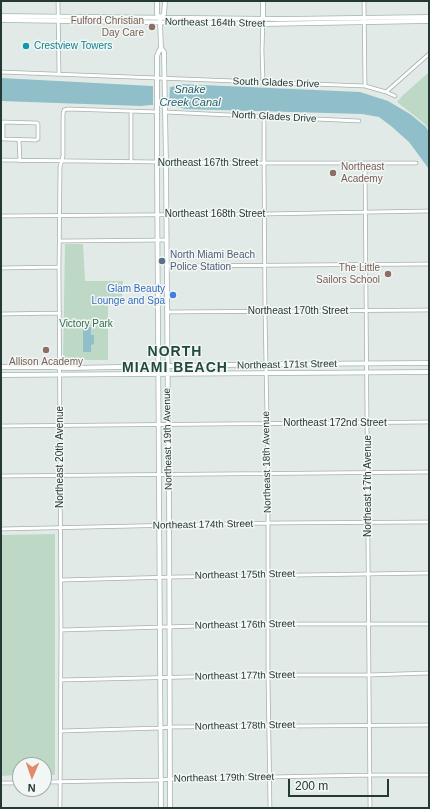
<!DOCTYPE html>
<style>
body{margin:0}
#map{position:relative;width:430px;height:809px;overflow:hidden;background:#e2eae7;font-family:Arial,sans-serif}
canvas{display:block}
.frame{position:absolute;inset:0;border:2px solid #243934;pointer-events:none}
.north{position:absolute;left:12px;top:757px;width:40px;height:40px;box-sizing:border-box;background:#f2f7f5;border:1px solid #a0aba8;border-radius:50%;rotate:182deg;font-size:11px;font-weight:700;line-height:16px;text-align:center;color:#243934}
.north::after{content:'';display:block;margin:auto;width:14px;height:18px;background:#e18969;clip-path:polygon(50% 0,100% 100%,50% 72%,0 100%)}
.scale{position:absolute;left:288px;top:779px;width:101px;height:18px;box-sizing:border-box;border:2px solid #243934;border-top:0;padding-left:5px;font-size:12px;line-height:14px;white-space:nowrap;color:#243934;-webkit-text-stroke:3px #f2f7f5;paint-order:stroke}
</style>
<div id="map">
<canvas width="430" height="809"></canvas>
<div class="frame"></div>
<div class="north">N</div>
<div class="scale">200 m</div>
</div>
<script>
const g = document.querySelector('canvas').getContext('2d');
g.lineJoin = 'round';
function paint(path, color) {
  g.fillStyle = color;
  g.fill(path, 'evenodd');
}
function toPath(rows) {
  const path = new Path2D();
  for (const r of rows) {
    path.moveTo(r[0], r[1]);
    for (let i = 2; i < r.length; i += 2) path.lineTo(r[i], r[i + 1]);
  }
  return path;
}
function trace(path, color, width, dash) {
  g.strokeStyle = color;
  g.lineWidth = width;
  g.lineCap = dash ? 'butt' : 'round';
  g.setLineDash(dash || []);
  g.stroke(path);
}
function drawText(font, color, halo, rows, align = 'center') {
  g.font = font + ' Arial,sans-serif';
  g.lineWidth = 3;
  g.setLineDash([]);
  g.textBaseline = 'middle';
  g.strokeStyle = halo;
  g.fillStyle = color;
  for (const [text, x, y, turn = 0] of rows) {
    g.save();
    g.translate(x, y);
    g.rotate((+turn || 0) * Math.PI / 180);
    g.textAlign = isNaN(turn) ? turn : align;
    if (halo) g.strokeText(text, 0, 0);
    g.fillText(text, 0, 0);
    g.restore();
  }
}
const green = toPath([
 [428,73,429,73,429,129,425,124,397,102,402,96],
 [65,244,83,244,85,281,123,281,122,297,108,297,108,360,63,360],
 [55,534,55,775,44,775,44,765,20,765,20,775,1,776,1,535]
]);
const water = toPath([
 [1,78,171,87,180,84,360,92,388,101,410,114,426,127,429,132,429,169,409,142,391,126,379,117,362,114,185,109,169,105,150,105,141,106,1,101],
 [83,327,91,327,91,335,94,335,94,344,91,345,91,352,83,352]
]);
const pier = toPath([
 [153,85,170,85,169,106,153,105]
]);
const street = toPath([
 [58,1,59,74],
 [364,1,365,86],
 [263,19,262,50,263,82],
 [1,72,365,86,386,92,395,96],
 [386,92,429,54],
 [165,112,359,121],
 [264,116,264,163,265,311,268,473,268,675,270,808],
 [3,122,37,123,38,124,38,139,36,140,3,139,3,122],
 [19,140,20,161],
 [1,160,238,163,416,163],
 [131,162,131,111],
 [365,163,370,808],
 [1,216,264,214,429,211],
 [60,241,167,240],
 [167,266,429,264],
 [1,268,59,267],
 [168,312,429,310],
 [1,314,60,313],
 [1,426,429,422],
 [1,476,429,472],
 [1,529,268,523,429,522],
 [61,580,174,577,429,573],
 [61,630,268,624,429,624],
 [61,680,268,675,369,675,429,673],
 [61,731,161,728,170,727,429,725],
 [44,782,161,780,170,779,370,775,429,775],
 [1,783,20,783],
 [60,808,61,630,59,267,60,167,63,156,63,114,64,110,68,109,158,112]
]);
const secondary = toPath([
 [157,1,157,14,160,18,160,22,161,48,164,52,166,163,168,424,169,474,170,808],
 [263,1,263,19],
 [1,16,281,19,429,17],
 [160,18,164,14,165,1],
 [1,20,263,24,429,21],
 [161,48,159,51,157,56,157,162,161,808],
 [1,367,49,367,67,368,280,364,429,363],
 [1,375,429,372]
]);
const markers = [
 [152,27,4,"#8d6e63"],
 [26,46,4,"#0f9aa8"],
 [333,173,4,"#8d6e63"],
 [162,261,4,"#5c6f8a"],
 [388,274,4,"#8d6e63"],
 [173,295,4,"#3f7fe0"],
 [46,350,4,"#8d6e63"]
];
const educationNames = [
 ["Fulford Christian",144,21],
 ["Day Care",144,33],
 ["Northeast",341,167,"left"],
 ["Academy",341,179,"left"],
 ["The Little",380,268],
 ["Sailors School",380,280],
 ["Allison Academy",46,362,"center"]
];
const streetNames = [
 ["Northeast 164th Street",215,23,1],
 ["South Glades Drive",276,83,2],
 ["North Glades Drive",274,117,3],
 ["Northeast 167th Street",208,163],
 ["Northeast 168th Street",215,214],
 ["Northeast 170th Street",298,311],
 ["Northeast 171st Street",287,365,-1],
 ["Northeast 172nd Street",335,423],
 ["Northeast 19th Avenue",168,439,-91],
 ["Northeast 20th Avenue",60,457,-90],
 ["Northeast 18th Avenue",267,462,-91],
 ["Northeast 17th Avenue",368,486,-90],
 ["Northeast 174th Street",203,525,-1],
 ["Northeast 175th Street",245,575,-1],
 ["Northeast 176th Street",245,625,-1],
 ["Northeast 177th Street",245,676,-1],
 ["Northeast 178th Street",245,726,-1],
 ["Northeast 179th Street",224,778,-1]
];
const cultureNames = [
 ["Crestview Towers",34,46]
];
const serviceNames = [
 ["North Miami Beach",170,255],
 ["Police Station",170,267]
];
const shopNames = [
 ["Glam Beauty",165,289],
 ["Lounge and Spa",165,301]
];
const parkNames = [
 ["Victory Park",86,324]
];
const waterNames = [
 ["Snake",190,90],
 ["Creek Canal",190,103]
];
const districtNames = [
 ["NORTH",175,352],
 ["MIAMI BEACH",175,368]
];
paint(green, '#bdd9c5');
paint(water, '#90bfc9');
paint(pier, '#e2eae7');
trace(street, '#a5b1ae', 4.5);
trace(secondary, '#a2b5ae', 5.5);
trace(street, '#fff', 3);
trace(secondary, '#fff', 4);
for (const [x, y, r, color] of markers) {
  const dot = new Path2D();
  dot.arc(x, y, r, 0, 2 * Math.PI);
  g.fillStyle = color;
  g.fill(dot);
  trace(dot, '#f2f7f5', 1.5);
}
drawText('10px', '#785e54', '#f2f7f5', educationNames, 'right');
drawText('10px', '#243934', '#f2f7f5', streetNames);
drawText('10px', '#0d838f', '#f2f7f5', cultureNames, 'left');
drawText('10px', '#4e5e75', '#f2f7f5', serviceNames, 'left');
drawText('10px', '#366cbe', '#f2f7f5', shopNames, 'right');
drawText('10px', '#336b4a', '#f2f7f5', parkNames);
drawText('italic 11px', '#25606e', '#f2f7f5', waterNames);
g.letterSpacing = '1px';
drawText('bold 14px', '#224940', '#f2f7f5', districtNames);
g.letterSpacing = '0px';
</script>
